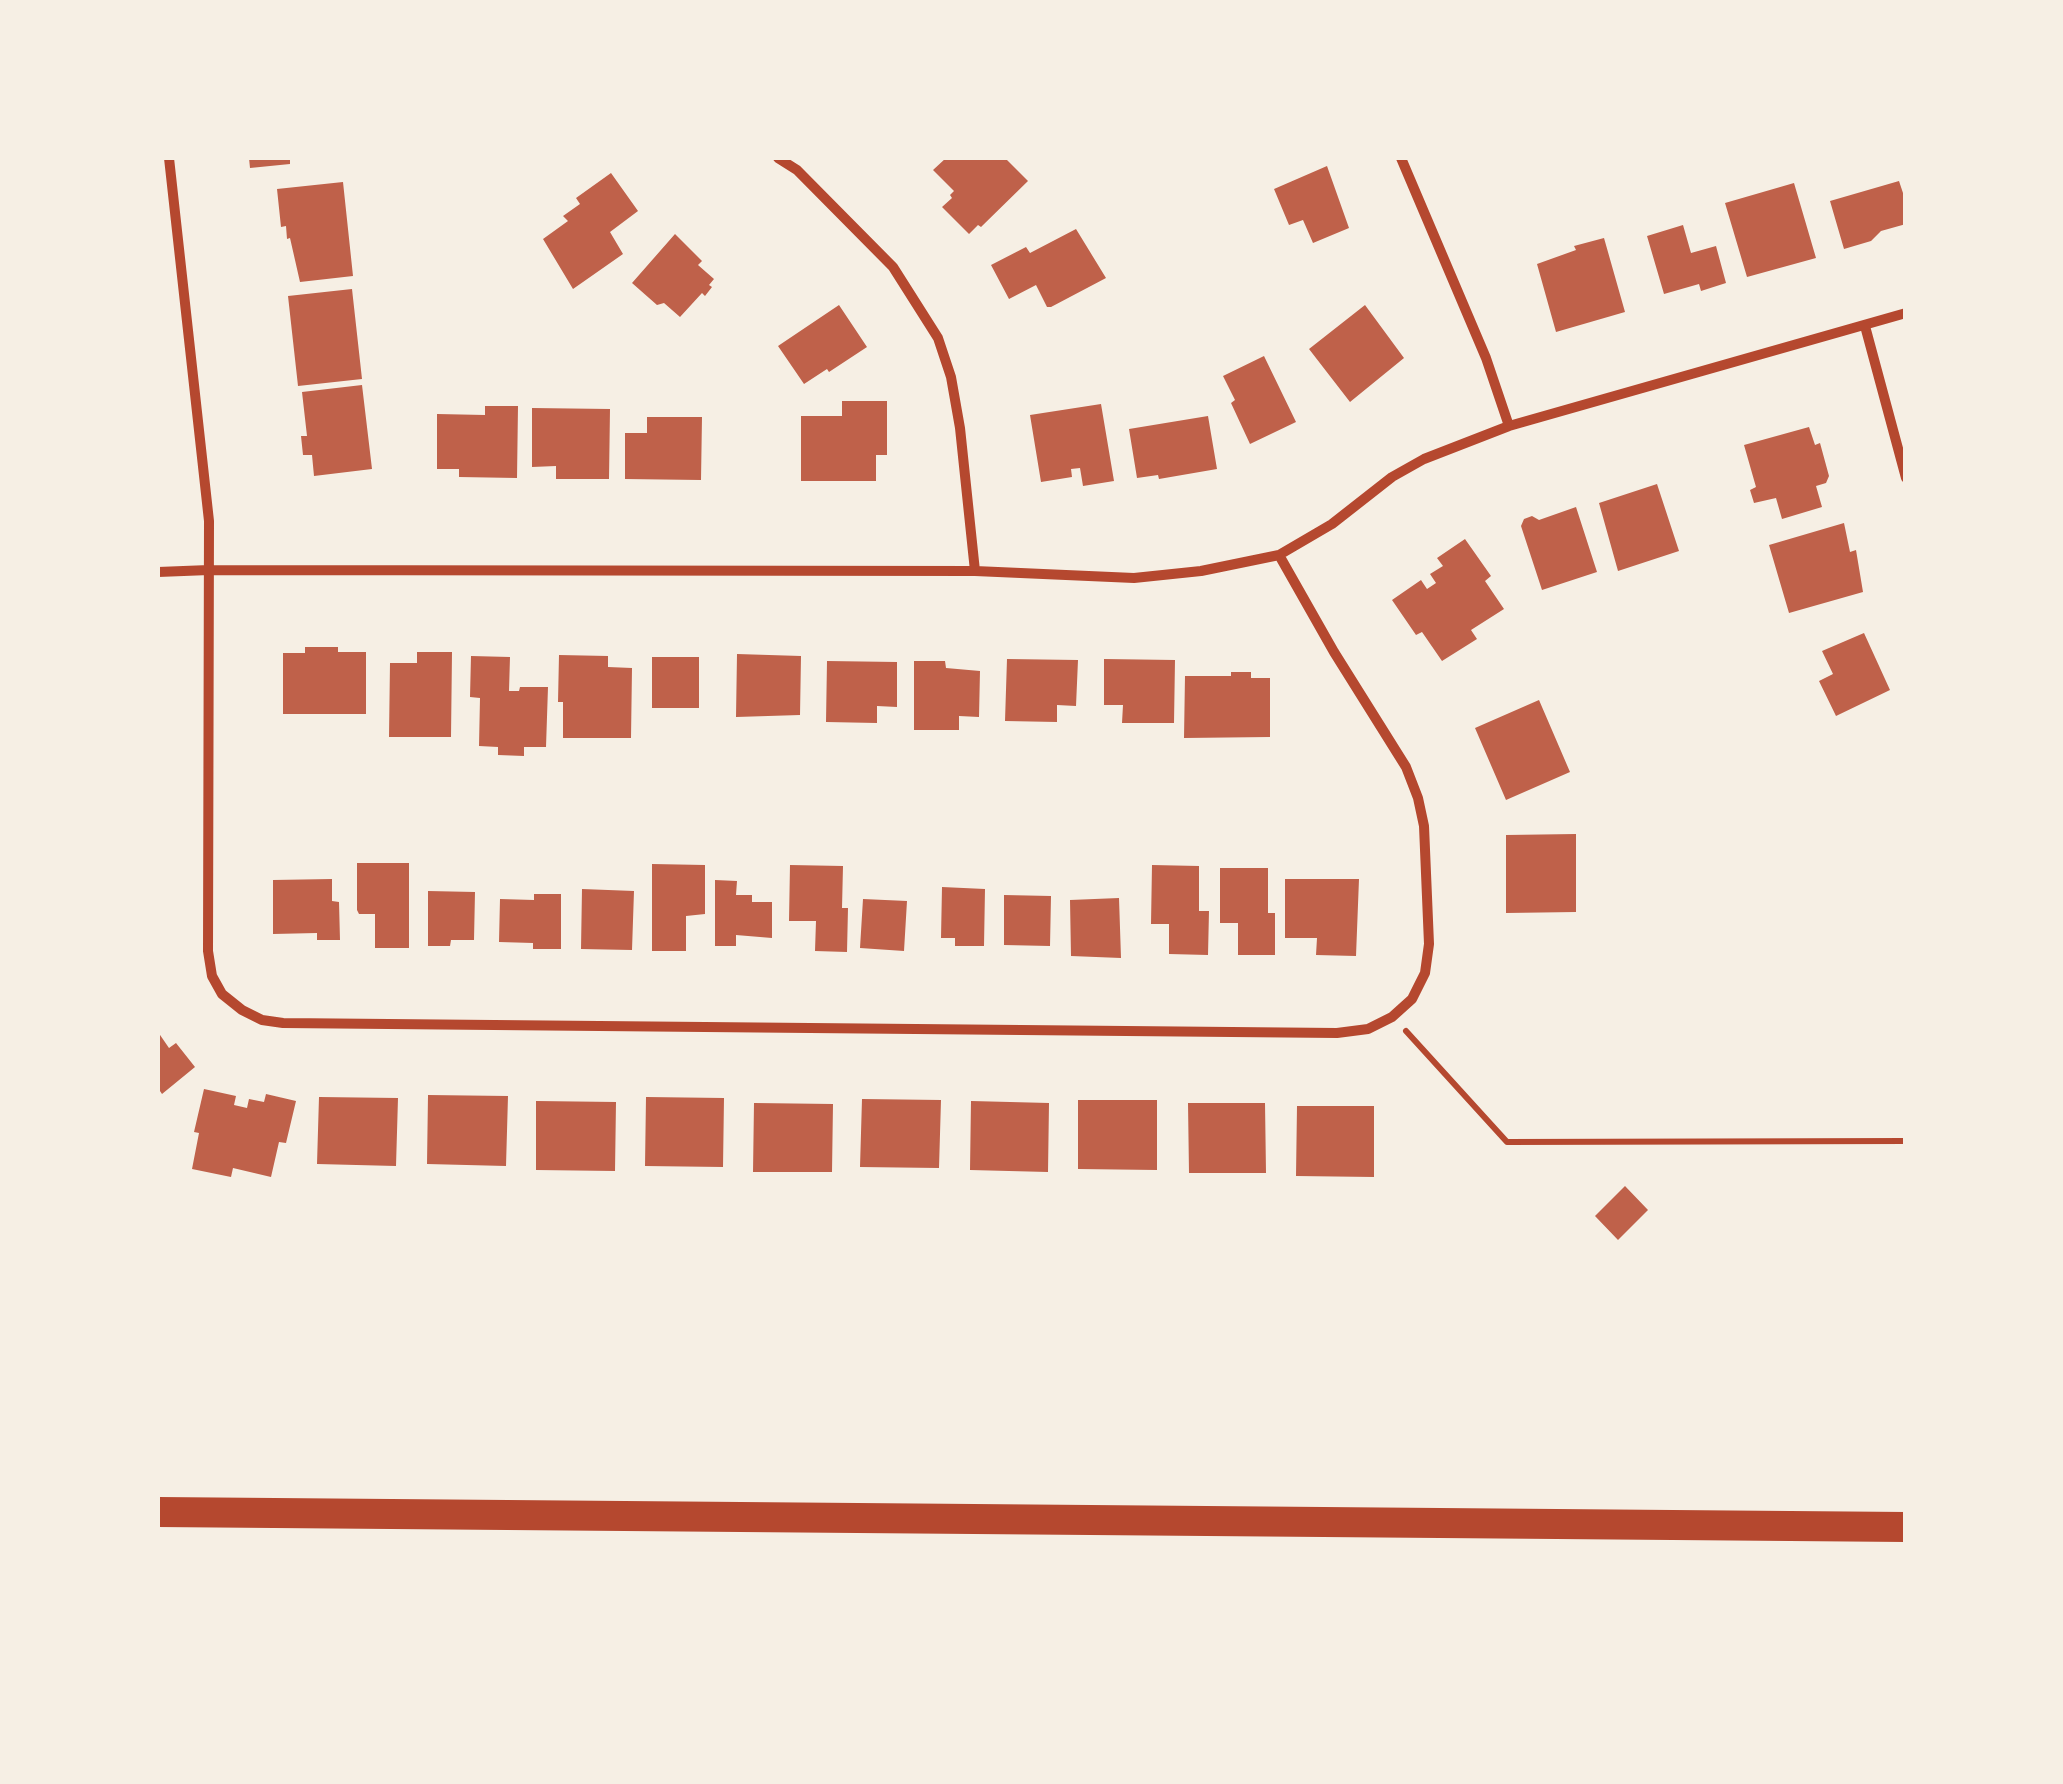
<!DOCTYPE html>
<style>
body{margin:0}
#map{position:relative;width:2063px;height:1784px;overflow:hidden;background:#f6efe4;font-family:"Source Sans 3",sans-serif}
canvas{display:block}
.frame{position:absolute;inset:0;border:160px solid #f6efe4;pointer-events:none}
</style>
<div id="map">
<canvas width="2063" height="1784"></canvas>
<div class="frame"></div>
</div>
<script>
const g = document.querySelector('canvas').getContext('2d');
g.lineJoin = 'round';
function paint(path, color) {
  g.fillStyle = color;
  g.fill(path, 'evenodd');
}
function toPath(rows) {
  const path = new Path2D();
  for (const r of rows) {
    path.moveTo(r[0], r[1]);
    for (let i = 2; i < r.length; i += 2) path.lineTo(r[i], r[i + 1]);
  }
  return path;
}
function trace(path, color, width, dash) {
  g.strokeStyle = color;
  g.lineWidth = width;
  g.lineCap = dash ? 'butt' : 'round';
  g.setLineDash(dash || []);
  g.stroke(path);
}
const building = toPath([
 [249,158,290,158,290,164,250,168],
 [946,158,1005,158,1028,181,981,227,978,225,969,234,942,207,952,198,950,195,954,191,933,170],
 [1327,166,1349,228,1313,243,1303,220,1289,225,1274,189],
 [611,173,638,211,610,232,623,254,573,289,543,239,568,221,563,216,580,204,576,198],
 [1899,181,1906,202,1906,224,1881,231,1871,241,1844,249,1830,201],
 [343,182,353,276,300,282,290,238,287,239,286,226,281,227,277,189],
 [1794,183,1816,258,1747,277,1725,203],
 [1683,225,1691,253,1716,246,1726,283,1701,291,1699,284,1664,294,1647,236],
 [1076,229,1106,278,1051,307,1047,307,1036,285,1009,299,991,265,1026,247,1030,253],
 [675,234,702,261,698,265,714,279,709,285,712,287,705,296,702,293,680,317,664,303,657,305,632,283],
 [1604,238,1625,312,1556,332,1537,264,1576,250,1574,246],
 [352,289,362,379,298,386,288,296],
 [839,305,867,347,829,372,827,369,804,384,778,346],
 [1365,305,1404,358,1350,402,1309,349],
 [1264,356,1296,422,1250,444,1231,403,1235,400,1223,376],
 [362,385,372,469,314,476,312,455,303,455,301,436,307,436,302,392],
 [842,401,887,401,887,455,876,455,876,481,801,481,801,416,842,416],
 [1101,404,1114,481,1083,486,1080,468,1071,469,1072,477,1041,482,1030,415],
 [485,406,518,406,517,478,459,477,459,469,437,469,437,414,485,415],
 [532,408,610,409,609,479,556,479,556,466,532,467],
 [1208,416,1217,469,1159,479,1158,475,1137,478,1129,429],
 [647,417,702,417,701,480,625,479,625,433,647,433],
 [1809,427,1815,445,1820,443,1829,476,1826,483,1816,486,1822,507,1782,519,1776,498,1754,503,1750,490,1756,487,1744,445],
 [1657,484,1679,551,1618,571,1599,503],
 [1576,507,1597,572,1542,590,1521,526,1524,519,1532,516,1539,520],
 [1844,523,1850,552,1856,550,1863,592,1789,613,1769,545],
 [1465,539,1491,576,1485,581,1504,609,1471,630,1477,639,1442,661,1422,632,1416,635,1392,600,1421,580,1427,589,1436,583,1430,574,1443,566,1437,558],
 [1864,633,1890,690,1836,716,1819,681,1833,674,1822,651],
 [305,647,338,647,338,652,366,652,366,714,283,714,283,653,305,653],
 [417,652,452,652,451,737,389,737,390,663,417,663],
 [737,654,801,656,800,715,736,717],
 [559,655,608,656,608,667,632,668,631,738,563,738,563,702,558,702],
 [471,656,510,657,509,691,519,691,520,687,548,687,546,747,524,747,524,756,498,755,498,747,479,746,480,698,470,697],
 [652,657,699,657,699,708,652,708],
 [1007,659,1078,660,1076,706,1057,705,1057,722,1005,721],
 [1104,659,1175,660,1174,723,1122,723,1123,705,1104,705],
 [827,661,897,662,897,707,877,706,877,723,826,722],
 [914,661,945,661,946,668,980,671,979,717,959,716,959,730,914,730],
 [1231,672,1251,672,1251,678,1270,678,1270,737,1184,738,1185,676,1231,676],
 [1539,700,1570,772,1506,800,1475,728],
 [1576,834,1576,912,1506,913,1506,835],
 [357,863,409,863,409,948,375,948,375,914,359,914,357,910],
 [652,864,705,865,705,914,686,916,686,951,652,951],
 [790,865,843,866,842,908,848,908,847,952,815,951,816,921,789,921],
 [1152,865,1199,866,1199,911,1209,911,1208,955,1169,954,1169,924,1151,924],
 [1220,868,1268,868,1268,913,1275,913,1275,955,1238,955,1238,923,1220,923],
 [332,879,332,901,339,902,340,940,317,940,317,933,273,934,273,880],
 [1285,879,1359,879,1356,956,1316,955,1317,938,1285,938],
 [715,880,737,881,736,895,752,895,752,902,772,902,772,938,736,935,736,946,715,946],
 [942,887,985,889,984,946,955,946,955,938,941,938],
 [582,889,634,891,632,950,581,949],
 [428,891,475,892,474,940,451,940,450,946,428,946],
 [534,894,561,894,561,949,533,949,533,943,499,942,500,899,534,900],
 [1004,895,1051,896,1050,946,1004,945],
 [1119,898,1121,958,1071,956,1070,900],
 [863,899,907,901,904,951,860,948],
 [158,1032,169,1048,176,1043,195,1067,162,1094,158,1088],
 [204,1089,236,1096,234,1105,247,1108,249,1099,264,1102,266,1094,296,1101,286,1143,279,1142,271,1177,233,1168,231,1177,192,1169,199,1133,194,1132],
 [428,1095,508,1096,506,1166,427,1164],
 [319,1097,398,1098,396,1166,317,1164],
 [646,1097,724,1098,723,1167,645,1166],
 [862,1099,941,1100,939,1168,860,1167],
 [1078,1100,1157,1100,1157,1170,1078,1169],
 [536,1101,616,1102,615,1171,536,1170],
 [971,1101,1049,1103,1048,1172,970,1170],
 [754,1103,833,1104,832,1172,753,1172],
 [1188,1103,1265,1103,1266,1173,1189,1173],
 [1297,1106,1374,1106,1374,1177,1296,1176],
 [1625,1186,1648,1210,1618,1240,1595,1216]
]);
const path = toPath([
 [1406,1031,1507,1142,1906,1141]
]);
const minor = toPath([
 [169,158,209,521,208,951,212,976,222,994,242,1010,262,1020,283,1023,1337,1033,1368,1029,1392,1017,1412,999,1425,973,1429,944,1424,826,1418,798,1406,767,1334,652,1279,555],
 [778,158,797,170,893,267,938,338,951,377,960,428,975,571],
 [1401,158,1486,358,1509,426],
 [1865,326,1906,478],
 [158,572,209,570,975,571,1134,578,1201,571,1279,555,1332,524,1392,477,1424,459,1509,426,1906,313]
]);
const motorway = toPath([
 [158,1512,1906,1527]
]);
paint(building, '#bf614a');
trace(path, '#b5482f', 6);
trace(minor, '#b5482f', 10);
trace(motorway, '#b5482f', 30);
</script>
